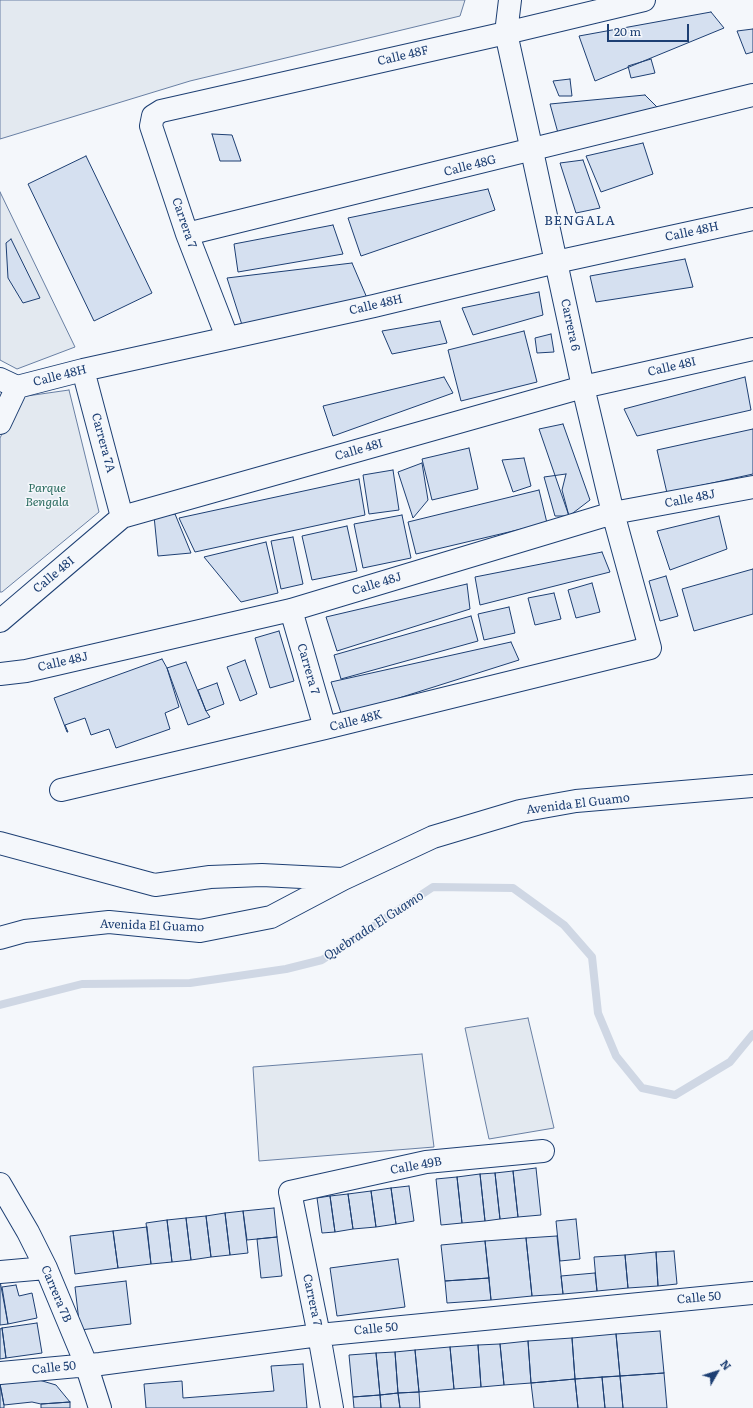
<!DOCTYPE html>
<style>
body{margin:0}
#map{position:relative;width:753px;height:1408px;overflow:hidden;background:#f4f7fb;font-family:Literata,serif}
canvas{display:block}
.north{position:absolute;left:697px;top:1352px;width:40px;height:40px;-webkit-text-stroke:3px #f4f7fb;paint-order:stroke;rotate:51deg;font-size:11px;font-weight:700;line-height:16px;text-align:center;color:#1d3f73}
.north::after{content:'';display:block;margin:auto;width:14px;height:18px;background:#1d3f73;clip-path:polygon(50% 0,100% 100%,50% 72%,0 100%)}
.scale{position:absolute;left:607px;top:24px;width:82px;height:18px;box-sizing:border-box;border:2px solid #1d3f73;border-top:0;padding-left:5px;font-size:12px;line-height:14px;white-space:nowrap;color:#1d3f73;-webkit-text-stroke:3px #f4f7fb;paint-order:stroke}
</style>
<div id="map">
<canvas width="753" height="1408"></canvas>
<div class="north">N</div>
<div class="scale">20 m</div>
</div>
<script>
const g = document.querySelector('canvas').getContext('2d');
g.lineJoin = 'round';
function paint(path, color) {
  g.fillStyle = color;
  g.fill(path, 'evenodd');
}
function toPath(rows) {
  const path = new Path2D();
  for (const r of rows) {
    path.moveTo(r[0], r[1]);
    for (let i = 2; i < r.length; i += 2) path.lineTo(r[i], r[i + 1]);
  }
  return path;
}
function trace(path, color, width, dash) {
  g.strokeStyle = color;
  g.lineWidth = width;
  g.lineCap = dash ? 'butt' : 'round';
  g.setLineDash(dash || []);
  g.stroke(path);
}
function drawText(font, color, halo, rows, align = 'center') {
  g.font = font + ' Literata,serif';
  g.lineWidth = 3;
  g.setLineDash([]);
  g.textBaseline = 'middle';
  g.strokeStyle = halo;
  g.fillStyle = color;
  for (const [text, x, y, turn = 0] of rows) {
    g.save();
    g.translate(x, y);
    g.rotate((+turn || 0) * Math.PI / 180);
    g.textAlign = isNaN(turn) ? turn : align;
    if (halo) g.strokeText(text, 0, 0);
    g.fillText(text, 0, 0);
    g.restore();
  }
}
const green = toPath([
 [0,0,465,0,460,16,190,81,0,139,0,0],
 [0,192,75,347,17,369,0,360,0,192],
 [69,390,99,512,2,592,0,592,0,438,20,397,69,390],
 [528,1018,554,1128,489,1139,465,1028,528,1018],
 [422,1054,434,1147,259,1161,253,1067,422,1054]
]);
const stream = toPath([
 [0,1005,82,984,190,983,286,969,322,960,433,887,513,888,564,925,592,957,598,1013,616,1056,642,1088,675,1095,730,1062,753,1034]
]);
const building = toPath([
 [711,12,724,28,595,81,579,36,711,12],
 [753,29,753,52,746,54,737,31,753,29],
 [651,59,655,73,631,78,628,66,651,59],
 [570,79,572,96,559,96,553,81,570,79],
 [645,95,658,108,558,133,550,104,645,95],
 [212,134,232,135,241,161,220,161,212,134],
 [643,143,653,174,601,192,586,156,643,143],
 [86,156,152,293,94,321,28,184,86,156],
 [583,160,600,208,576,213,560,163,583,160],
 [488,189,495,210,361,256,348,218,488,189],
 [333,225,343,254,238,272,234,244,333,225],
 [11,239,40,298,23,303,8,278,6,243,11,239],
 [685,259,693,287,596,302,590,276,685,259],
 [352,263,370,305,243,328,227,278,352,263],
 [539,292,543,315,473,335,462,308,539,292],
 [440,321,447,343,392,354,382,331,440,321],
 [524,331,537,382,461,401,448,350,524,331],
 [551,334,554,352,537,353,535,338,551,334],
 [444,377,453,393,333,436,323,406,444,377],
 [745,377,751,410,637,436,624,409,745,377],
 [563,424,590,500,569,516,539,429,563,424],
 [753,429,753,474,667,493,657,450,753,429],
 [469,448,478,489,432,500,422,459,469,448],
 [524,458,531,486,513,492,502,460,524,458],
 [422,463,428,500,413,518,398,472,422,463],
 [393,470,399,510,369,514,363,475,393,470],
 [566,474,562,490,569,516,555,516,544,477,566,474],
 [359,479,365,515,195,552,179,518,359,479],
 [539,490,547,523,416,554,408,522,539,490],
 [175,514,191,553,158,556,154,516,175,514],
 [402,515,411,558,363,568,354,524,402,515],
 [719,516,727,549,670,570,657,531,719,516],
 [347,526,357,571,312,580,302,536,347,526],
 [293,537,303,584,281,589,271,541,293,537],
 [266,542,278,593,241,602,204,557,266,542],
 [602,552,610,572,480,605,475,577,602,552],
 [753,569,753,614,694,631,682,589,753,569],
 [666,576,678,616,660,621,649,581,666,576],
 [592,583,600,612,576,618,568,590,592,583],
 [467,584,470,609,337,651,326,617,467,584],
 [554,593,561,619,535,625,528,598,554,593],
 [509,607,515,633,484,640,478,614,509,607],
 [471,616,478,641,341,679,334,655,471,616],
 [279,631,294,681,270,688,255,638,279,631],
 [511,642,519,660,342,716,331,682,511,642],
 [162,659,167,668,179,707,165,713,170,729,116,748,109,729,91,735,85,718,65,725,68,732,67,732,54,698,162,659],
 [245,660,257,694,240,701,227,667,245,660],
 [186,662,206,711,210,717,188,725,167,668,186,662],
 [217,683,224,704,206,711,198,690,217,683],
 [536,1168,541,1215,518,1217,513,1171,536,1168],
 [513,1171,518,1217,500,1219,495,1173,513,1171],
 [495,1173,500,1219,485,1221,480,1174,495,1173],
 [480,1174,485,1221,462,1223,457,1177,480,1174],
 [457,1177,462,1223,441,1225,436,1179,457,1177],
 [409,1186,414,1221,396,1224,391,1188,409,1186],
 [391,1188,396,1224,376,1227,371,1191,391,1188],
 [371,1191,376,1227,353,1229,348,1194,371,1191],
 [348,1194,353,1229,335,1232,330,1196,348,1194],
 [330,1196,335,1232,322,1233,317,1198,330,1196],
 [274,1208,277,1237,247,1240,243,1211,274,1208],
 [243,1211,248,1253,230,1255,225,1213,243,1211],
 [225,1213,230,1255,211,1257,206,1216,225,1213],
 [206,1216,211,1257,191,1260,186,1218,206,1216],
 [186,1218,191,1260,172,1262,167,1220,186,1218],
 [576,1219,580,1259,560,1261,556,1221,576,1219],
 [167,1220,172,1262,151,1264,146,1223,167,1220],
 [147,1227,151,1264,118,1268,113,1231,147,1227],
 [113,1231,118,1268,75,1274,70,1236,113,1231],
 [557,1236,563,1294,532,1296,526,1238,557,1236],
 [277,1237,282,1276,261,1278,257,1239,277,1237],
 [526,1238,532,1296,491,1300,485,1241,526,1238],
 [485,1241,489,1278,445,1281,441,1245,485,1241],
 [674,1251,677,1284,658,1286,656,1252,674,1251],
 [656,1252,658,1286,628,1288,625,1255,656,1252],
 [625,1255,628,1288,597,1291,594,1257,625,1255],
 [398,1259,405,1307,337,1316,330,1268,398,1259],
 [595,1273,597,1291,563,1294,561,1276,595,1273],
 [489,1278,491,1300,447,1303,445,1281,489,1278],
 [0,1281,8,1324,0,1325,0,1281],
 [126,1281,131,1324,80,1330,75,1287,126,1281],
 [16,1285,19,1296,32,1293,37,1318,8,1324,2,1287,16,1285],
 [37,1323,42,1353,6,1358,2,1328,37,1323],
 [2,1328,6,1358,0,1359,0,1329,2,1328],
 [660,1331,664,1373,620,1376,616,1334,660,1331],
 [616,1334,620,1376,575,1379,572,1338,616,1334],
 [572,1338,575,1379,531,1383,528,1341,572,1338],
 [528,1341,531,1383,504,1385,500,1344,528,1341],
 [500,1344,504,1385,481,1387,478,1345,500,1344],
 [478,1345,481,1387,454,1389,450,1347,478,1345],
 [450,1347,454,1389,419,1392,415,1350,450,1347],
 [415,1350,419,1392,398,1393,395,1352,415,1350],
 [395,1352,398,1393,380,1395,376,1353,395,1352],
 [376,1353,380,1395,353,1397,349,1355,376,1353],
 [303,1364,307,1408,146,1408,144,1384,182,1381,183,1398,274,1391,271,1366,303,1364],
 [664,1373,667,1408,623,1408,620,1376,664,1373],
 [620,1376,623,1408,605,1408,602,1377,620,1376],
 [602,1377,605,1408,578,1408,575,1379,602,1377],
 [575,1379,578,1408,534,1408,531,1383,575,1379],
 [39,1380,56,1385,70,1402,41,1404,32,1402,4,1405,0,1384,39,1380],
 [0,1384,4,1405,4,1408,0,1408,0,1384],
 [419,1392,420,1408,400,1408,398,1393,419,1392],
 [398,1393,400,1408,381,1408,380,1395,398,1393],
 [380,1395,381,1408,354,1408,353,1397,380,1395],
 [70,1402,70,1408,41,1408,41,1404,70,1402]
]);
const minor = toPath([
 [187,234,753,95],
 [227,337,187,234,151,126,153,116,161,111,506,33,644,0],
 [83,370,122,517],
 [0,379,17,387,83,370,374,306,556,262,753,219],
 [0,423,17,387],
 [291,610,325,728],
 [0,621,122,517,583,387,753,349],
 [0,674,26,671,291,610,613,513,753,487],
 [61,790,325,728,650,648,613,513,583,387,532,151,506,33,510,0],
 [0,1184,28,1232,46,1268,86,1364,100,1408],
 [0,1272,46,1268],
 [0,1373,100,1364,319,1335,753,1293],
 [332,1408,319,1335,290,1192,426,1162,543,1151]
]);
const major = toPath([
 [0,843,155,885,210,877,262,875,342,879],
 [0,938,25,931,109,922,200,931,271,917,343,879,433,837,520,811,576,801,753,786]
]);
const streetNames = [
 ["Calle 48F",403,56,-13],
 ["Calle 48G",470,166,-14],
 ["Carrera 7",184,223,71],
 ["Calle 48H",692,232,-12],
 ["Calle 48H",376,305,-13],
 ["Carrera 6",570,325,78],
 ["Calle 48I",672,367,-13],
 ["Calle 48H",60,376,-14],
 ["Carrera 7A",103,443,75],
 ["Calle 48I",359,450,-16],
 ["Calle 48J",690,499,-11],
 ["Calle 48I",54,575,-40],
 ["Calle 48J",377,584,-17],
 ["Calle 48J",63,662,-13],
 ["Carrera 7",308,669,74],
 ["Calle 48K",356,721,-14],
 ["Avenida El Guamo",578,804,-7],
 ["Avenida El Guamo",152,926,2],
 ["Calle 49B",416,1166,-10],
 ["Carrera 7B",56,1294,67],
 ["Calle 50",699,1298,-5],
 ["Carrera 7",312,1300,78],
 ["Calle 50",376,1329,-5],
 ["Calle 50",54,1368,-6]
];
const parkNames = [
 ["Parque",47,488],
 ["Bengala",47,502]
];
const neighbourhoodNames = [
 ["BENGALA",580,221]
];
const waterNames = [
 ["Quebrada El Guamo",374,926,-33]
];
paint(green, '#e3e9f0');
trace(green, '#687fa3', 1);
trace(stream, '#cfd7e4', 8);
paint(building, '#d5e0f0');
trace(building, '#1d3f73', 1);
trace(minor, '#1d3f73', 24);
trace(major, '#1d3f73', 24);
trace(minor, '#f4f7fb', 22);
trace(major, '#f4f7fb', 22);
drawText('12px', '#1d3f73', '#f4f7fb', streetNames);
drawText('italic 12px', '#2c6c60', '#f4f7fb', parkNames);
g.letterSpacing = '1px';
drawText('13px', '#1d3f73', '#f4f7fb', neighbourhoodNames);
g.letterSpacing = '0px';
drawText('italic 13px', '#1d3f73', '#f4f7fb', waterNames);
</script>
